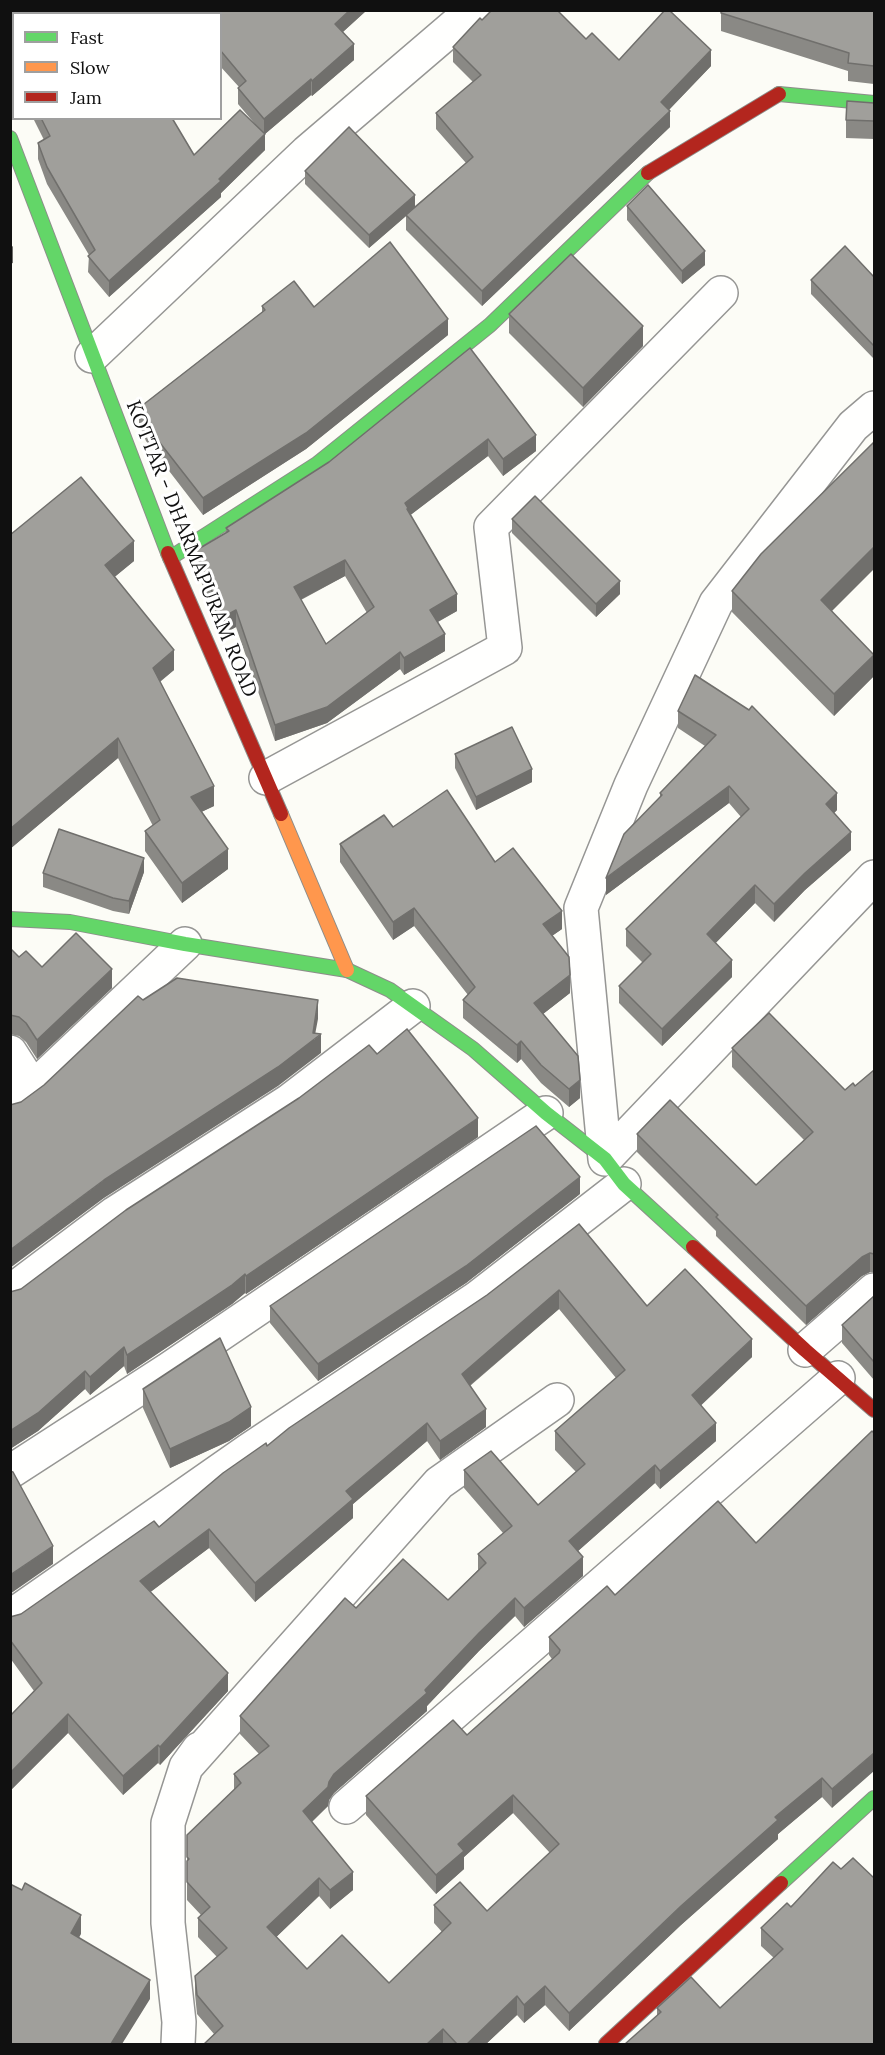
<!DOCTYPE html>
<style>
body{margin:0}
#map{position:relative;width:885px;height:2055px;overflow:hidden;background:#fcfcf6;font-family:Lora,serif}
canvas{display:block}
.frame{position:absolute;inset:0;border:12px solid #101010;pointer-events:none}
.legend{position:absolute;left:12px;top:12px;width:210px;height:108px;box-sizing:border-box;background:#fff;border:2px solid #9f9f9f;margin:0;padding:8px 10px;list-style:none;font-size:18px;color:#101010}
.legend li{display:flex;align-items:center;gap:12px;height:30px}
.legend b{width:30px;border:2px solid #9f9f9f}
</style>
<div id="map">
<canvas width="885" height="2055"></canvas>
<div class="frame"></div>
<ul class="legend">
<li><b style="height:8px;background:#63d668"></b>Fast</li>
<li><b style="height:8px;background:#ff974d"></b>Slow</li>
<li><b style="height:8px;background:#b3261e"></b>Jam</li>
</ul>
</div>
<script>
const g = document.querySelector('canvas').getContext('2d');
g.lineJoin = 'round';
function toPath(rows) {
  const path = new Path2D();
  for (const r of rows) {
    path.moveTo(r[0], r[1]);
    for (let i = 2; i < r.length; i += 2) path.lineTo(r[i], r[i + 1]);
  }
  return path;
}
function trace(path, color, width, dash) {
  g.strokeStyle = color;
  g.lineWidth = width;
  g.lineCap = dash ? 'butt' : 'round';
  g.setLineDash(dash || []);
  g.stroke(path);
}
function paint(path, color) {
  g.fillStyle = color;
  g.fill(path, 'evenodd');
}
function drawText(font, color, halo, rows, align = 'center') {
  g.font = font + ' Lora,serif';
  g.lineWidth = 6;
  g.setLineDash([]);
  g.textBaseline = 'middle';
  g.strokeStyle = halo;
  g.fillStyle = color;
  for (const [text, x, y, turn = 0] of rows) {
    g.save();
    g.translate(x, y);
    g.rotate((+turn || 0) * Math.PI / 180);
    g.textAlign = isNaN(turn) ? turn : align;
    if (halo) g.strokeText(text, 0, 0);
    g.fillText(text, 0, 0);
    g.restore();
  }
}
const street = toPath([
 [92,356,307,152,473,10],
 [266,778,505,648,491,527,721,293],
 [10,1052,33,1088,10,1105],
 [33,1088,185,944],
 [605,1159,581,908,631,785,716,603,853,426,874,408],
 [605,1159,874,877],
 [10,1292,115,1213,289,1101,413,1006],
 [805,1350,874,1290],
 [10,1472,169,1369,546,1113],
 [10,1617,249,1450,477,1298,624,1184],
 [186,1767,439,1483,557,1400],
 [346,1807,838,1378],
 [178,2044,179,2022,168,1923,168,1823,186,1767,199,1749]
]);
const fast = toPath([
 [779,94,874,103],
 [10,138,168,553],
 [170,558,317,464,490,325,648,173],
 [10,919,70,922,185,944,347,970,390,990,473,1049,546,1113,605,1159,624,1184,693,1247],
 [781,1883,874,1798]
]);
const slow = toPath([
 [281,814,347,970]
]);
const jam = toPath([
 [648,173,779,94],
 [168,553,281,814],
 [693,1247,805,1350,874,1410],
 [606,2044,781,1883]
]);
const wall = toPath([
 [10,10,14,14,14,79,10,73],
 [215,10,367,10,343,32,354,60,312,96,311,95,265,134,265,150,221,193,221,197,109,297,88,272,89,255,47,184,38,159,38,143,44,140,33,118,172,118,194,155,255,124,238,104,238,88,239,87,220,66,220,14],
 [721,10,874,10,874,84,848,81,848,71,721,31],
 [482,20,586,39,619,60,711,66,669,110,670,127,482,306,406,230,406,216,369,248,305,184,305,171,415,206,466,163,436,129,436,113,473,82,453,62,453,47],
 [873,103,874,103,874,139,846,138,846,120],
 [627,206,705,265,682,284,627,220],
 [874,277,874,359,811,294,811,280],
 [262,306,314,307,448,335,306,449,203,515,146,441,139,424,139,408,262,312],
 [509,314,643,346,583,407,509,333],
 [470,348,536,451,503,476,488,456,410,515,457,611,438,622,445,651,404,675,400,669,327,723,275,741,236,627,223,634,195,567,195,551,226,533,226,528,329,462],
 [345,576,367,613,326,644,301,600],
 [512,519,620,594,596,617,512,533],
 [10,535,134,561,114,577,174,670,160,682,214,806,201,812,228,869,182,903,145,851,145,831,153,826,118,758,10,849],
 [732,591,832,611,874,676,834,716,732,612],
 [678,711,837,810,834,813,851,850,805,890,774,922,755,903,715,943,732,977,662,1046,619,1003,619,986,643,963,626,946,626,929,741,817,729,803,606,895,660,798,660,793,705,746,678,728],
 [455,754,532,782,476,810,455,768],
 [393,827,495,862,562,929,552,936,570,993,543,1014,580,1098,569,1107,541,1083,521,1059,517,1063,463,1018,463,1000,468,995,414,926,393,940,340,862,340,844],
 [144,872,129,914,113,911,43,887,43,873],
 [10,948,19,957,42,967,112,988,37,1059,26,1042,19,1036,10,1034],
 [732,1048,845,1090,855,1086,874,1070,874,1272,870,1272,862,1276,806,1325,716,1236,716,1231,637,1152,637,1134,756,1185,804,1140,732,1067],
 [377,1054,478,1137,246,1294,245,1293,232,1304,127,1374,124,1366,90,1395,85,1389,38,1431,10,1449,10,1292,21,1289],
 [580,1194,466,1283,318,1381,270,1323,270,1306],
 [579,1224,647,1306,752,1357,700,1405,716,1441,660,1489,655,1483,578,1551,583,1576,524,1627,515,1616,479,1651,427,1706,427,1711,334,1793,329,1800,328,1806,312,1822,353,1890,330,1909,319,1896,276,1937,307,1969,389,1983,442,1932,434,1923,434,1905,487,1911,550,1853,513,1813,464,1857,464,1869,436,1894,366,1815,366,1796,467,1735,552,1659,549,1655,549,1637,615,1595,756,1543,872,1431,832,1808,822,1797,778,1834,778,1839,681,1925,569,2031,545,2005,524,2023,517,2015,486,2044,204,2044,214,2034,197,2014,195,1994,195,1976,217,1957,198,1937,198,1918,201,1915,187,1900,187,1835,234,1790,234,1774,259,1754,240,1734,240,1716,356,1608,448,1600,478,1570,478,1554,503,1533,464,1488,464,1470,538,1505,576,1472,555,1450,555,1431,616,1378,559,1309,470,1386,486,1427,440,1460,427,1441,353,1504,353,1518,255,1602,209,1548,150,1592,228,1691,160,1765,158,1763,123,1795,68,1733,10,1791,10,1716,34,1691,10,1658,10,1617,21,1614,159,1527,267,1446,487,1295],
 [874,1296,874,1380,842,1343,842,1325],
 [143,1389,251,1426,229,1441,170,1468,143,1408],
 [841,1869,874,2044,657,2015,657,2008,720,2008,774,1958,761,1946,761,1928]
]);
const shadedWall = toPath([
 [350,10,367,10,335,39,335,24],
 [354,44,354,60,312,96,312,81],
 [711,50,711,66,661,118,661,102],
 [311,79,311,95,265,134,265,150,221,193,221,197,109,297,109,281,219,179,264,135,264,119],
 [670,111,670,127,482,306,482,291],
 [415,195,415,208,406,215,406,216,369,248,369,235],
 [13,246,13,263,10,264,10,248],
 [705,251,705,265,682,284,682,271],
 [448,319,448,335,306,449,203,515,203,498],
 [643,326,643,346,583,407,583,388],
 [536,435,536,451,503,476,503,459],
 [488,439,488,456,408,517,405,503],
 [134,541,134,561,105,585,105,565],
 [874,547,874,569,821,622,821,600],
 [345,560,345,576,294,603,294,587],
 [620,581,620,594,596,617,596,604],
 [457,594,457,611,430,626,430,610],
 [236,610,236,627,223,634,223,617],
 [445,634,445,651,404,675,404,658],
 [174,650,174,670,153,687,153,668],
 [400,652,400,669,327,723,275,741,275,725],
 [874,655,874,676,834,716,834,694],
 [118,738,118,758,10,849,10,829],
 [532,769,532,782,476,810,476,797],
 [214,786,214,806,191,817,191,797],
 [729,786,729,803,606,895,606,878],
 [837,793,837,810,826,821,826,804],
 [851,832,851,850,805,890,774,922,774,904,805,873],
 [228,849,228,869,182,903,182,883],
 [144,858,144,872,129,914,129,901],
 [755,885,755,903,707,952,707,934],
 [414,908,414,926,393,940,393,922],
 [562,911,562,929,543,942,543,924],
 [732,960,732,977,662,1046,662,1029],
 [112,969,112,988,37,1059,37,1040],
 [570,975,570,993,534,1021,534,1003],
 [318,1000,318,1019,314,1040,321,1034,321,1053,278,1086,104,1198,10,1268,10,1250,104,1180,313,1033],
 [521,1041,521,1059,517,1063,517,1045],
 [580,1080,580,1098,569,1107,569,1089],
 [478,1118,478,1137,246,1294,246,1276],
 [580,1177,580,1194,466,1283,318,1381,318,1364],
 [870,1253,870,1272,862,1276,806,1325,806,1306,862,1257],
 [245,1274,245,1293,232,1304,127,1374,127,1355],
 [559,1290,559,1309,462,1392,462,1374],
 [752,1339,752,1357,692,1414,692,1395],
 [124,1347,124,1366,90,1395,90,1377],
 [85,1371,85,1389,38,1431,10,1449,10,1431],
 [251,1407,251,1426,229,1441,170,1468,170,1449],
 [486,1409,486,1427,440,1460,440,1441],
 [427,1423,427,1441,353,1504,353,1518,255,1602,255,1583,346,1491],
 [716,1423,716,1441,660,1489,660,1471],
 [655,1465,655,1483,569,1559,569,1541],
 [209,1529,209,1548,140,1600,140,1581],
 [53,1546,53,1564,10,1594,10,1575],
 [583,1557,583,1576,524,1627,524,1608],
 [515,1598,515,1616,479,1651,427,1706,427,1711,334,1793,329,1800,328,1806,303,1830,303,1811,329,1782,334,1774,425,1690,479,1633],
 [228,1673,228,1691,160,1765,160,1747],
 [68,1714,68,1733,10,1791,10,1773],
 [158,1745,158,1763,123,1795,123,1776],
 [874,1753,874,1771,832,1808,832,1789],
 [822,1778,822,1797,778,1834,778,1839,681,1925,569,2031,569,2013,775,1817],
 [513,1795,513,1813,464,1857,464,1869,436,1894,436,1875,458,1844],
 [353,1872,353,1890,330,1909,330,1890],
 [319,1878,319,1896,267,1946,267,1927],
 [81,1915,81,1934,71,1952,71,1933],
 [150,1980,150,1999,122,2044,111,2044],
 [545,1986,545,2005,524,2023,524,2005],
 [517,1996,517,2015,486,2044,467,2044],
 [443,2029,443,2044,427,2044]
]);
const building = toPath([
 [10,10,67,10,68,14,14,14,14,63,10,57,10,10],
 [215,10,350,10,335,24,354,44,312,81,311,79,264,119,238,88,246,81,220,50,220,14,211,14,215,10],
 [492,10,557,10,586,39,592,33,619,60,665,10,669,10,711,50,661,102,670,111,482,291,406,215,473,157,436,113,481,75,453,47,480,18,482,20,492,10],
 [721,10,874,10,874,66,848,63,849,53,721,13,721,10],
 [847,101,874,103,874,121,846,120,847,101],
 [240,110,265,134,219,179,221,181,109,281,88,256,95,250,47,167,38,143,50,136,41,118,172,118,194,155,240,110],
 [349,127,415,195,369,235,305,171,349,127],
 [648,185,705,251,682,271,627,206,648,185],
 [390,242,448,319,306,433,203,498,146,425,139,408,265,310,262,306,294,281,314,307,390,242],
 [845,246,874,277,874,346,811,280,845,246],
 [571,254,643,326,583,388,509,314,571,254],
 [470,348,536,435,503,459,488,439,405,503,408,508,407,509,457,594,430,610,445,634,404,658,400,652,327,707,275,725,236,610,223,617,195,551,229,531,226,528,329,462,470,348],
 [345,560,374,607,326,644,294,587,345,560],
 [874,442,874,547,821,600,874,655,834,694,732,591,761,554,874,442],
 [81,477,134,541,105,565,174,650,153,668,214,786,191,797,228,849,182,883,145,831,160,820,118,738,10,829,10,535,81,477],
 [535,496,620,581,596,604,512,519,535,496],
 [695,675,749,710,752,706,837,793,826,804,851,832,805,873,774,904,755,885,707,934,732,960,662,1029,619,986,651,954,626,929,749,809,729,786,606,878,624,834,662,795,660,793,716,735,678,711,695,675],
 [512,727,532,769,476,797,455,754,512,727],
 [447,790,495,862,513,848,562,911,543,924,569,957,570,975,534,1003,578,1056,580,1080,569,1089,541,1065,521,1041,517,1045,463,1000,475,987,414,908,393,922,340,844,384,815,393,827,447,790],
 [59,829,144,858,129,901,113,898,43,873,59,829],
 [76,933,112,969,37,1040,26,1023,19,1017,10,1015,10,948,19,957,26,951,42,967,76,933],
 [177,978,318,1000,313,1033,321,1034,278,1067,104,1180,10,1250,10,1105,21,1102,44,1085,138,996,143,1000,177,978],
 [769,1013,845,1090,853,1083,855,1086,874,1070,874,1254,870,1253,862,1257,806,1306,716,1217,718,1215,637,1134,670,1100,756,1185,813,1132,732,1048,769,1013],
 [407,1029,478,1118,246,1276,245,1274,232,1285,127,1355,124,1347,90,1377,85,1371,38,1413,10,1431,10,1292,21,1289,126,1210,299,1098,369,1045,377,1054,407,1029],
 [536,1126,580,1177,466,1266,318,1364,270,1306,536,1126],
 [579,1224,647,1306,685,1269,752,1339,692,1395,716,1423,660,1471,655,1465,569,1541,583,1557,524,1608,515,1598,479,1633,425,1690,427,1693,334,1774,329,1782,328,1787,303,1811,353,1872,330,1890,319,1878,267,1927,307,1969,342,1935,389,1983,451,1923,434,1905,460,1882,487,1911,559,1844,513,1795,458,1844,464,1851,436,1875,366,1796,453,1720,467,1735,559,1653,560,1650,549,1637,607,1586,615,1595,718,1501,756,1543,872,1431,874,1433,874,1753,832,1789,822,1778,775,1817,778,1820,681,1906,569,2013,545,1986,524,2005,517,1996,467,2044,457,2044,443,2029,427,2044,204,2044,223,2026,197,1995,195,1976,227,1948,198,1918,210,1907,187,1882,187,1861,189,1859,187,1857,187,1835,241,1783,234,1774,269,1746,240,1716,345,1598,356,1608,403,1559,448,1600,486,1563,478,1554,512,1526,464,1470,491,1451,538,1505,585,1464,555,1431,625,1370,559,1290,462,1374,486,1409,440,1441,427,1423,346,1491,353,1499,255,1583,209,1529,140,1581,228,1673,160,1747,158,1745,123,1776,68,1714,10,1773,10,1716,42,1683,10,1640,10,1617,21,1614,154,1521,159,1527,223,1473,266,1443,267,1446,289,1428,487,1295,579,1224],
 [874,1296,874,1362,842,1325,874,1296],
 [220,1338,251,1407,229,1422,170,1449,143,1389,220,1338],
 [10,1471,13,1472,53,1546,10,1575,10,1471],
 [853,1858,874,1878,874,2044,625,2044,661,2012,657,2008,691,1977,720,2008,783,1949,761,1928,787,1903,791,1907,833,1862,841,1869,853,1858],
 [25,1883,81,1915,71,1933,150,1980,111,2044,10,2044,10,1884,22,1890,25,1883]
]);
const streetNames = [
 ["KOTTAR - DHARMAPURAM ROAD",191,549,68]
];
trace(street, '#969694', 36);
trace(fast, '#8d8d8a', 16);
trace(slow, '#8d8d8a', 16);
trace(jam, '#8d8d8a', 16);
trace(street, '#fffffe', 33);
trace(fast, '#63d668', 14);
trace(slow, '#ff974d', 14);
trace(jam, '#b3261e', 14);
paint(wall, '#8a8985');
paint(shadedWall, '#706f6c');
paint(building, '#a09f9b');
trace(building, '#706f6c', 1.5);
drawText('20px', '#101010', '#fff', streetNames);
</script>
